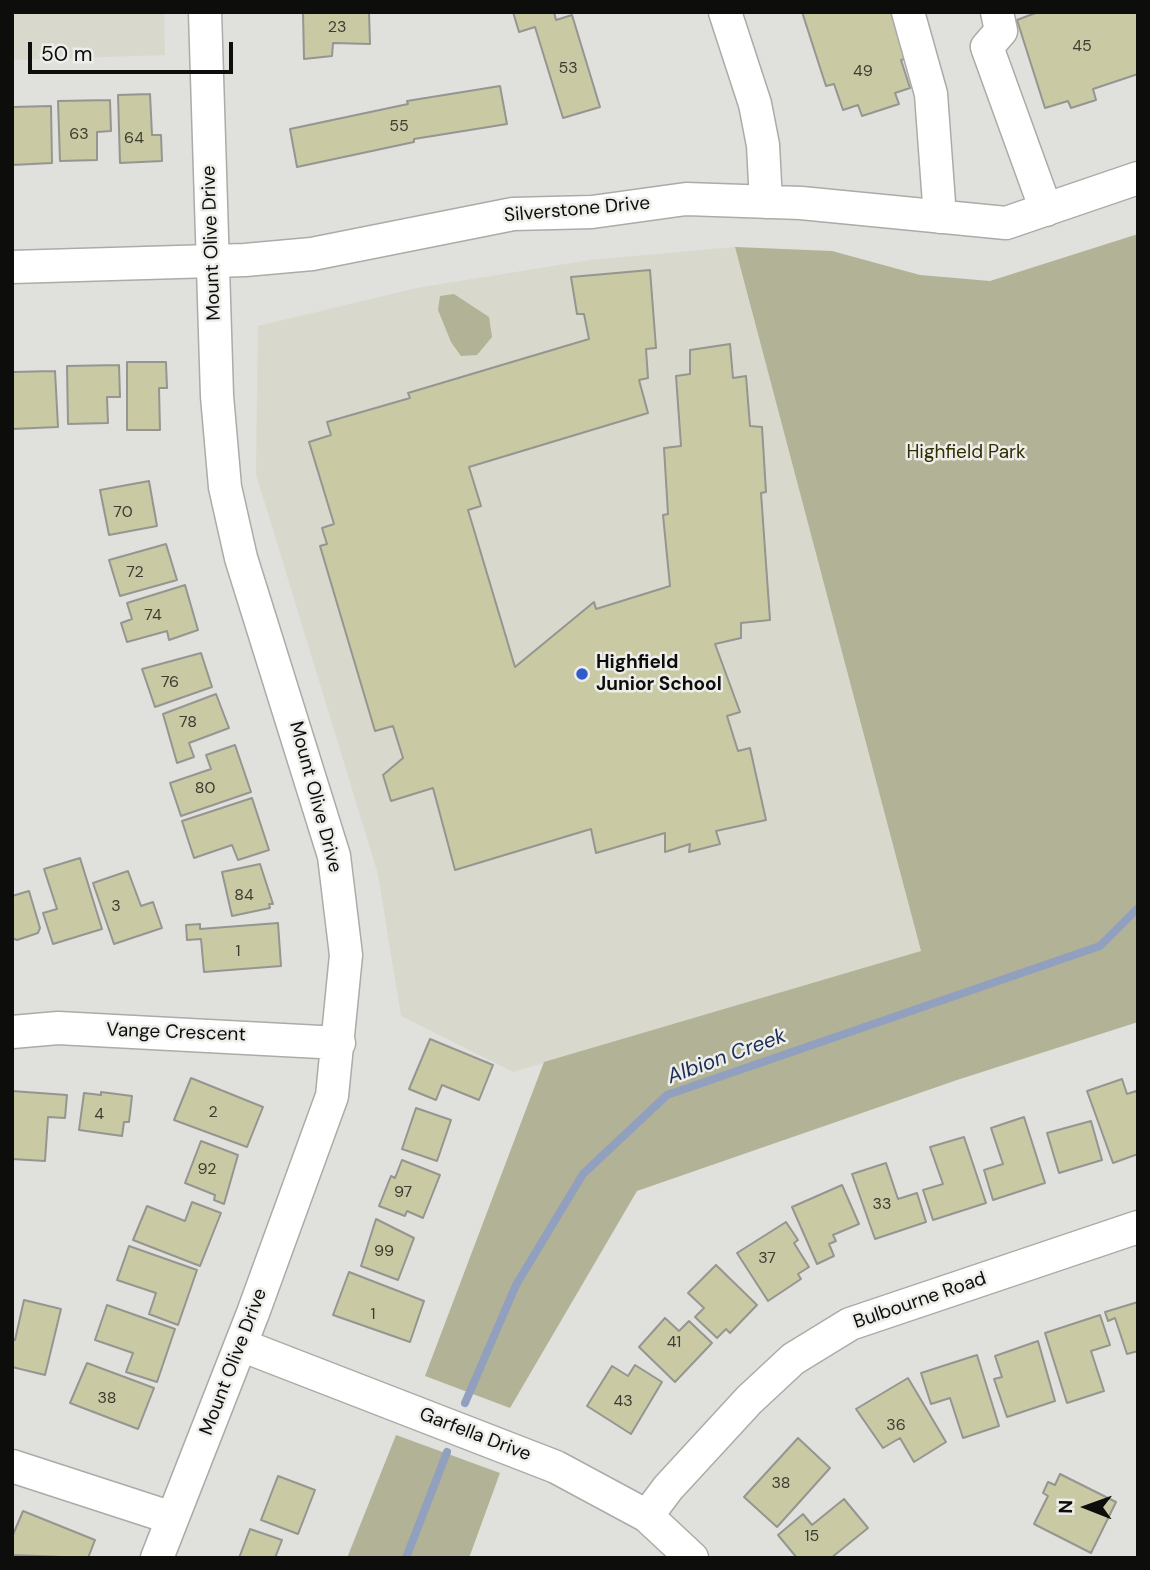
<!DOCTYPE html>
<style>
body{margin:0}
#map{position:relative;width:1150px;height:1570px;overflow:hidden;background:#e0e0dc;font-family:"DM Sans",sans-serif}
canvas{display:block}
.frame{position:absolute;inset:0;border:14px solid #0d0d0c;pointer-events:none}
.north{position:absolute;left:1052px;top:1472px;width:70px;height:70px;-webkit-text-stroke:5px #edede9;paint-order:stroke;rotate:271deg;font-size:19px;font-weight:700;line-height:28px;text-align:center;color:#0d0d0c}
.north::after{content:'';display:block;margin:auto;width:24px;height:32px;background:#0d0d0c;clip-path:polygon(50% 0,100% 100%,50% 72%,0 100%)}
.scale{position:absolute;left:28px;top:42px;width:205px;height:32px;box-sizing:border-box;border:4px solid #0d0d0c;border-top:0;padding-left:9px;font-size:21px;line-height:24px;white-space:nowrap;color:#0d0d0c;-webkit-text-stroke:5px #edede9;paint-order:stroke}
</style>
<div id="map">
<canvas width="1150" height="1570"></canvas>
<div class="frame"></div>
<div class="north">N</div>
<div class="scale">50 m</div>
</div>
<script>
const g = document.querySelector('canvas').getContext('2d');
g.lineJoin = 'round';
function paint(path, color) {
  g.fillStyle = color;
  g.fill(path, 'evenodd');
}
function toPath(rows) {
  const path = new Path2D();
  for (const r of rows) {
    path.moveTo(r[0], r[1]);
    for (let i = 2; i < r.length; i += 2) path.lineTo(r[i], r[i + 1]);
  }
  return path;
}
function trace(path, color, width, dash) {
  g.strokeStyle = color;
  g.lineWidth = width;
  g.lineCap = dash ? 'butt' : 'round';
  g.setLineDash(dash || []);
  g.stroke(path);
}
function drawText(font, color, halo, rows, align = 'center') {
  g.font = font + ' "DM Sans",sans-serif';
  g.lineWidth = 5;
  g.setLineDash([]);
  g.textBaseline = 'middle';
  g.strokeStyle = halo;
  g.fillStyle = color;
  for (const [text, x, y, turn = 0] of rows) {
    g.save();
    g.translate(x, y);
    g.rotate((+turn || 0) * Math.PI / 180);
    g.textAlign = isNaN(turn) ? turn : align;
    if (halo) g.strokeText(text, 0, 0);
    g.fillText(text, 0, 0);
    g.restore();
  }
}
const built = toPath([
 [12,12,164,12,165,55,12,60],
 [735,247,921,951,513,1072,401,1016,378,874,256,474,258,326,417,288,590,260]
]);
const green = toPath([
 [1138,234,1138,1022,957,1080,637,1191,510,1408,425,1376,544,1062,921,951,735,247,832,251,920,275,990,281],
 [454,294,489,317,492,337,477,355,461,356,451,342,438,310,440,296],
 [396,1435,500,1473,469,1558,347,1558]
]);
const stream = toPath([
 [465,1403,516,1285,583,1174,667,1095,1100,946,1138,908],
 [406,1558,447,1452]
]);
const building = toPath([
 [303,12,369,12,370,44,333,43,332,56,304,59,303,12],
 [513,12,554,12,556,20,572,15,600,107,563,118,535,27,519,32,513,12],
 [802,12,893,12,908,58,901,60,910,88,895,93,899,104,862,116,858,105,843,110,834,84,826,86,802,12],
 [1138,12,1138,74,1093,89,1096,100,1071,108,1068,101,1045,108,1017,20,1038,12,1138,12],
 [500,86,507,124,414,139,414,142,297,167,290,129,408,104,407,101,500,86],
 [150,94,152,135,161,135,162,161,120,163,118,95,150,94],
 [110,100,111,131,97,132,97,160,60,161,58,101,110,100],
 [51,106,52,163,12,165,12,107,51,106],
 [650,270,656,348,646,349,648,378,639,380,648,413,469,467,481,506,468,510,515,667,594,602,596,609,670,586,663,515,668,514,664,448,681,446,676,376,690,374,690,350,730,344,733,378,746,376,750,426,762,427,766,492,761,493,770,620,741,623,741,638,715,644,740,712,727,716,738,751,750,748,766,820,716,831,720,844,689,852,690,844,665,852,665,833,596,853,591,829,455,870,433,788,391,801,383,775,403,758,393,726,375,731,320,546,327,544,322,528,334,524,309,442,331,435,327,422,410,398,408,393,589,339,584,314,577,314,571,277,650,270],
 [127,362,166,362,167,388,159,388,160,430,127,430,127,362],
 [119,365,120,397,107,397,108,423,68,424,67,366,119,365],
 [55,371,58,427,12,429,12,372,55,371],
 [149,481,157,526,109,535,100,490,149,481],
 [166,544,177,580,120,596,109,560,166,544],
 [185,585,198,630,169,640,167,631,127,642,121,623,132,619,127,603,185,585],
 [201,653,212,687,155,707,142,669,201,653],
 [216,694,229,728,189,743,194,757,177,763,163,714,216,694],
 [235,745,251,792,181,816,170,783,211,769,206,755,235,745],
 [252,798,269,850,238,860,232,845,194,858,182,821,252,798],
 [80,858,102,929,53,944,43,913,57,909,44,869,80,858],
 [260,864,273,904,269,904,270,908,232,916,222,872,260,864],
 [128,871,141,906,153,902,162,928,114,944,93,883,128,871],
 [29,891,40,928,38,933,17,940,12,938,12,896,29,891],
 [278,923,281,966,204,972,201,939,187,940,186,925,200,924,200,929,278,923],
 [430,1039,493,1065,479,1100,442,1085,436,1100,409,1089,430,1039],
 [191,1078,263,1107,247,1147,174,1120,191,1078],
 [1122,1079,1127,1094,1136,1091,1138,1095,1138,1154,1113,1163,1087,1091,1122,1079],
 [12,1091,67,1095,65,1118,48,1117,45,1161,12,1159,12,1091],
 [101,1092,132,1096,129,1122,124,1122,122,1136,79,1130,84,1093,101,1095,101,1092],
 [416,1108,451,1120,437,1161,402,1149,416,1108],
 [1024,1117,1045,1183,993,1200,984,1170,1003,1164,991,1128,1024,1117],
 [1091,1121,1102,1160,1059,1173,1047,1133,1091,1121],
 [964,1137,986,1203,933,1220,923,1190,943,1184,930,1147,964,1137],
 [201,1141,238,1155,224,1204,214,1200,215,1195,185,1183,201,1141],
 [402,1160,440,1175,423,1218,407,1211,405,1216,379,1206,391,1176,395,1178,402,1160],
 [886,1163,898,1199,917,1193,926,1222,875,1239,852,1174,886,1163],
 [842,1185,859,1224,833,1235,836,1241,829,1244,834,1256,817,1264,792,1207,842,1185],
 [192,1202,221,1213,200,1266,133,1240,147,1206,185,1221,192,1202],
 [376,1219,414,1238,398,1280,361,1266,376,1219],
 [786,1222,798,1240,794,1243,809,1267,798,1274,801,1279,768,1301,737,1253,786,1222],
 [129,1246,197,1270,178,1325,149,1314,156,1293,117,1280,129,1246],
 [716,1265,757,1305,730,1333,726,1329,717,1338,695,1317,704,1308,688,1293,716,1265],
 [349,1272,424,1301,410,1342,333,1315,349,1272],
 [24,1300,61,1309,45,1375,12,1367,12,1339,15,1340,24,1300],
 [1138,1302,1138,1351,1127,1354,1115,1318,1108,1321,1105,1312,1138,1302],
 [107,1305,175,1329,157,1382,126,1372,133,1353,95,1340,107,1305],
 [1100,1315,1110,1345,1091,1351,1104,1391,1067,1403,1045,1333,1100,1315],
 [665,1318,679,1331,689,1321,712,1343,675,1382,639,1347,665,1318],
 [1038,1341,1055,1401,1007,1417,994,1379,1002,1377,995,1356,1038,1341],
 [977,1355,999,1426,963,1438,950,1398,931,1404,921,1373,977,1355],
 [87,1363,154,1388,138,1429,70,1403,87,1363],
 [635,1365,662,1382,631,1434,587,1406,612,1366,628,1376,635,1365],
 [908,1378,946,1442,914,1462,900,1438,883,1448,856,1409,908,1378],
 [798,1438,830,1468,777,1527,744,1497,798,1438],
 [1060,1474,1116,1502,1091,1553,1034,1524,1048,1496,1043,1493,1048,1482,1055,1485,1060,1474],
 [278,1476,315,1490,298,1534,261,1520,278,1476],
 [844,1499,868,1528,831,1558,797,1558,778,1535,803,1514,812,1525,844,1499],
 [23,1511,95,1540,88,1558,12,1555,12,1537,23,1511],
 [250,1529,282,1540,275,1558,239,1558,250,1529]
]);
const minor = toPath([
 [725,12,755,104,763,145,766,202],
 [908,12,931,94,940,217],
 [997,12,1001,31,987,47,1046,210],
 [12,267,245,260,312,254,513,214,592,212,686,199,801,203,1006,223,1138,178],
 [12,1032,58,1028,339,1043],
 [241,1345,556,1467,647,1516,692,1558],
 [12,1466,172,1518],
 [647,1516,668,1488,749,1400,793,1359,850,1324,1138,1227],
 [157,1558,253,1313,332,1096,346,955,334,856,241,558,225,487,217,396,205,12]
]);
const markers = [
 [582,674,7,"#305bcb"]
];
const numberNames = [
 ["23",337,28],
 ["45",1082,47],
 ["53",568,69],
 ["49",863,72],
 ["55",399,127],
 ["63",79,135],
 ["64",134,139],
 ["70",123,513],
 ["72",135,573],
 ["74",153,616],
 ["76",170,683],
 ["78",188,723],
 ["80",205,789],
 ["84",244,896],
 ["3",116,907],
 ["1",238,952],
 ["2",213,1113],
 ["4",99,1115],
 ["92",207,1170],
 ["97",403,1193],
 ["33",882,1205],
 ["99",384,1252],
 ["37",767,1259],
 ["1",373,1315],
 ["41",674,1343],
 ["38",107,1399],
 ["43",623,1402],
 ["36",896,1426],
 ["38",781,1484],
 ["15",812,1537]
];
const streetNames = [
 ["Silverstone Drive",577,210,-5],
 ["Mount Olive Drive",212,243,-92],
 ["Mount Olive Drive",315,797,75],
 ["Vange Crescent",176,1033,2],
 ["Bulbourne Road",920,1301,-19],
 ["Mount Olive Drive",234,1362,-69],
 ["Garfella Drive",475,1435,21]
];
const parkNames = [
 ["Highfield Park",966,453]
];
const poiNames = [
 ["Highfield",596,663],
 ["Junior School",596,685]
];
const waterNames = [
 ["Albion Creek",727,1057,-20]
];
paint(built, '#d8d8cc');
paint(green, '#b2b296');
trace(stream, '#91a0bf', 8);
paint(building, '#c9c9a4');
trace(building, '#959591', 2);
trace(minor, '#ababa7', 35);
trace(minor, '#fff', 32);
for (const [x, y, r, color] of markers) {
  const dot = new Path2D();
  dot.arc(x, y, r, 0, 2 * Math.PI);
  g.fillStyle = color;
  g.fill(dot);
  trace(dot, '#edede9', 2.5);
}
drawText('16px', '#3c3c32', null, numberNames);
drawText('19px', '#0d0d0c', '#edede9', streetNames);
drawText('19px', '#302e00', '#edede9', parkNames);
drawText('bold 19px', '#0d0d0c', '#edede9', poiNames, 'left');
drawText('italic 21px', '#1a2b55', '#edede9', waterNames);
</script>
